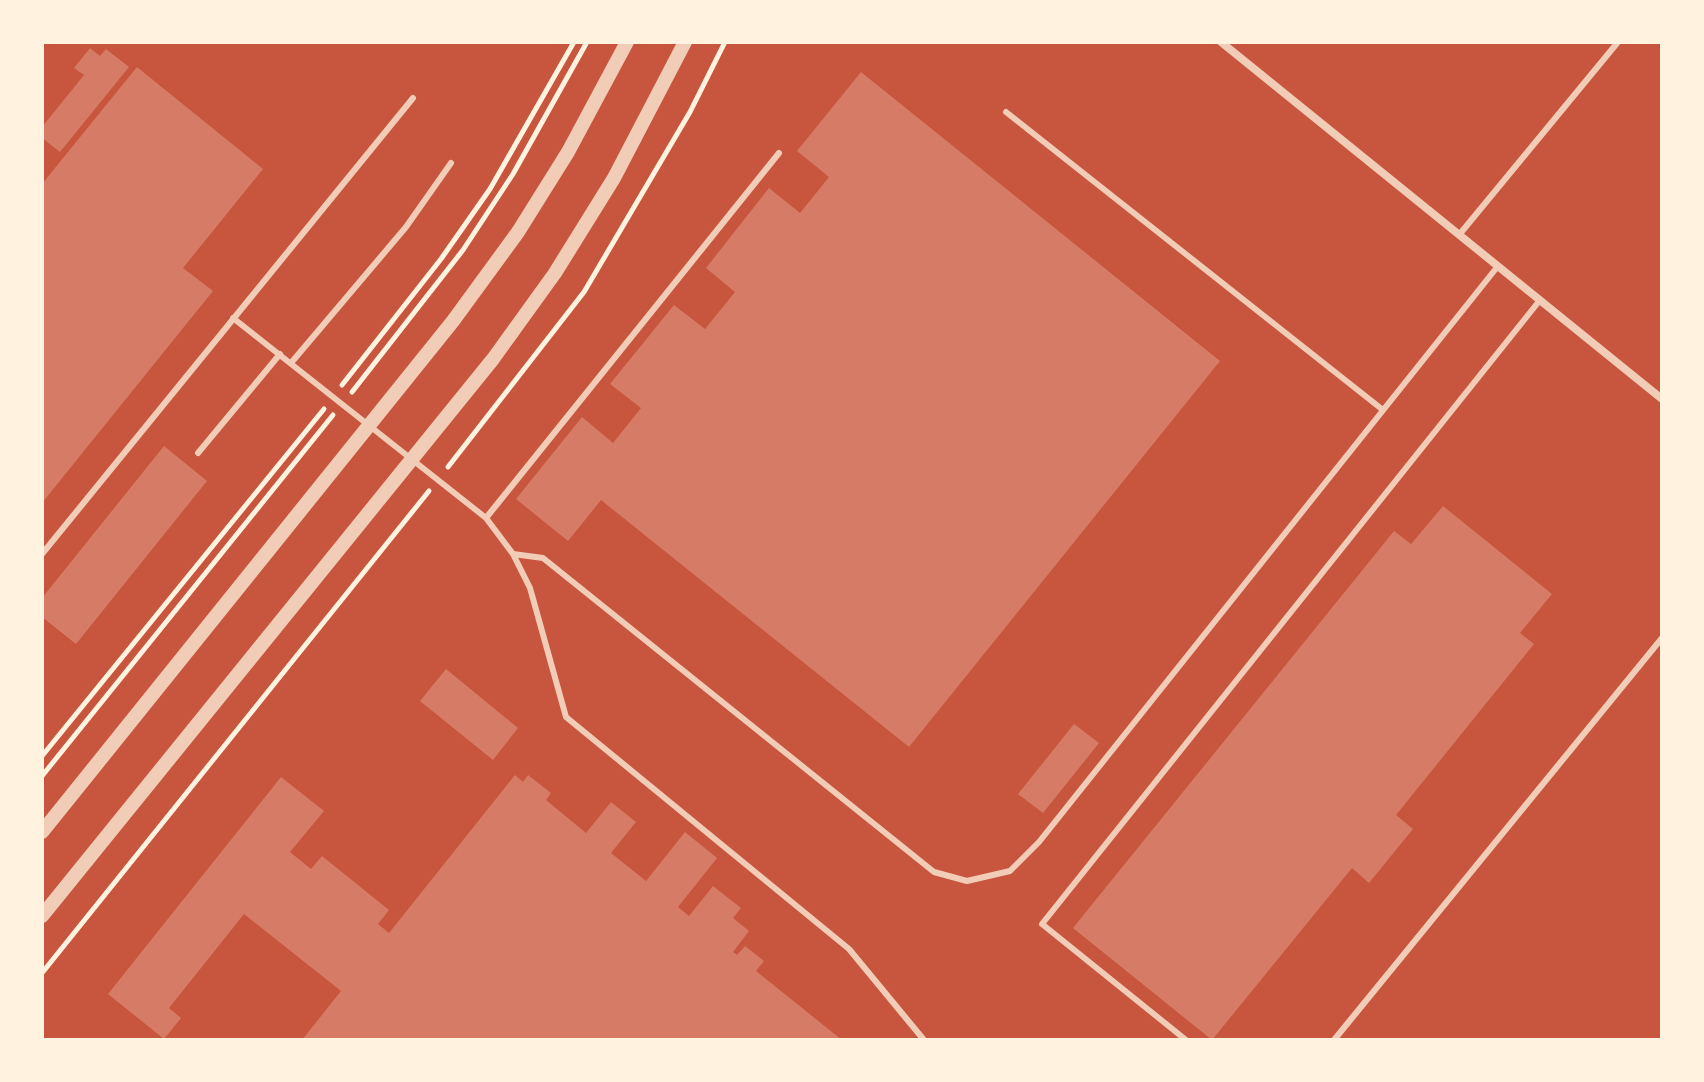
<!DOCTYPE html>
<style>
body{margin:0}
#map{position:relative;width:1704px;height:1082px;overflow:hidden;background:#c8553d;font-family:"Asap Condensed",sans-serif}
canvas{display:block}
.frame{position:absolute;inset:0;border:44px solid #fff3e0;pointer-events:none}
</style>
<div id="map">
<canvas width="1704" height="1082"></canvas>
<div class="frame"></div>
</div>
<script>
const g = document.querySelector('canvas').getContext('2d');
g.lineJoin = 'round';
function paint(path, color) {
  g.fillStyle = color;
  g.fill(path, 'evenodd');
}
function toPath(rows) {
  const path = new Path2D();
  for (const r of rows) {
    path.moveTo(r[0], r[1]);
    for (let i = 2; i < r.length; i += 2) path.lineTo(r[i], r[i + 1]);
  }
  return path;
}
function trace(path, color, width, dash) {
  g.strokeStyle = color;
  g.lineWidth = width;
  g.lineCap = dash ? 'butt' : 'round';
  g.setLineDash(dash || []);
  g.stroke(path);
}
const building = toPath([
 [90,48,100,56,106,49,129,67,60,152,42,138,42,127,84,75,74,68],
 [137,67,263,169,183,268,213,291,42,503,42,184],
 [861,72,1220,361,909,747,601,500,568,541,516,499,582,417,613,443,641,408,610,384,674,305,705,329,735,292,706,268,769,188,800,213,829,177,797,151],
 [164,446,207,481,76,644,42,617,42,598],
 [1443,506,1552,594,1520,633,1534,644,1396,815,1413,829,1369,883,1352,868,1212,1040,1073,928,1394,531,1411,544],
 [446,669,518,728,493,760,420,701],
 [1074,724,1099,743,1043,813,1018,794],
 [515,775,523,782,528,775,551,793,546,800,586,833,611,802,636,822,611,853,646,881,685,832,717,858,678,907,689,916,713,886,741,908,733,918,749,931,733,952,737,955,745,946,764,961,756,971,842,1040,302,1040,341,991,244,914,169,1008,181,1018,164,1039,108,994,281,777,324,811,290,852,311,869,322,856,389,910,378,924,389,933]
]);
const path = toPath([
 [342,385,441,259,490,189,574,42],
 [352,392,463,250,513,174,587,42],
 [448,467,584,292,690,112,725,42],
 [42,756,324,409],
 [42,776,333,415],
 [42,973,429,491]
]);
const service = toPath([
 [1006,112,1383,410],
 [1459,235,1618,42],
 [233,318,486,518,513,554,530,588,566,717,849,949,924,1040],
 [291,363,406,227,451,163],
 [198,453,280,354],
 [486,518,779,153],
 [42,554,413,98],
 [513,554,543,558,934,872,967,881,1010,871,1039,842,1498,266],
 [1186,1040,1042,924,1540,300],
 [1334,1040,1662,638]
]);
const minor = toPath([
 [1221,42,1662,399]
]);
const tertiary = toPath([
 [42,832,453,321,518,232,568,152,627,42],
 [42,916,493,359,555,273,614,178,685,42]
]);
paint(building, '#d67c66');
trace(path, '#fff3e0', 5);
trace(service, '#f1ccb7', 6);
trace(minor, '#f1ccb7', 8);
trace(tertiary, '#f1ccb7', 14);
</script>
